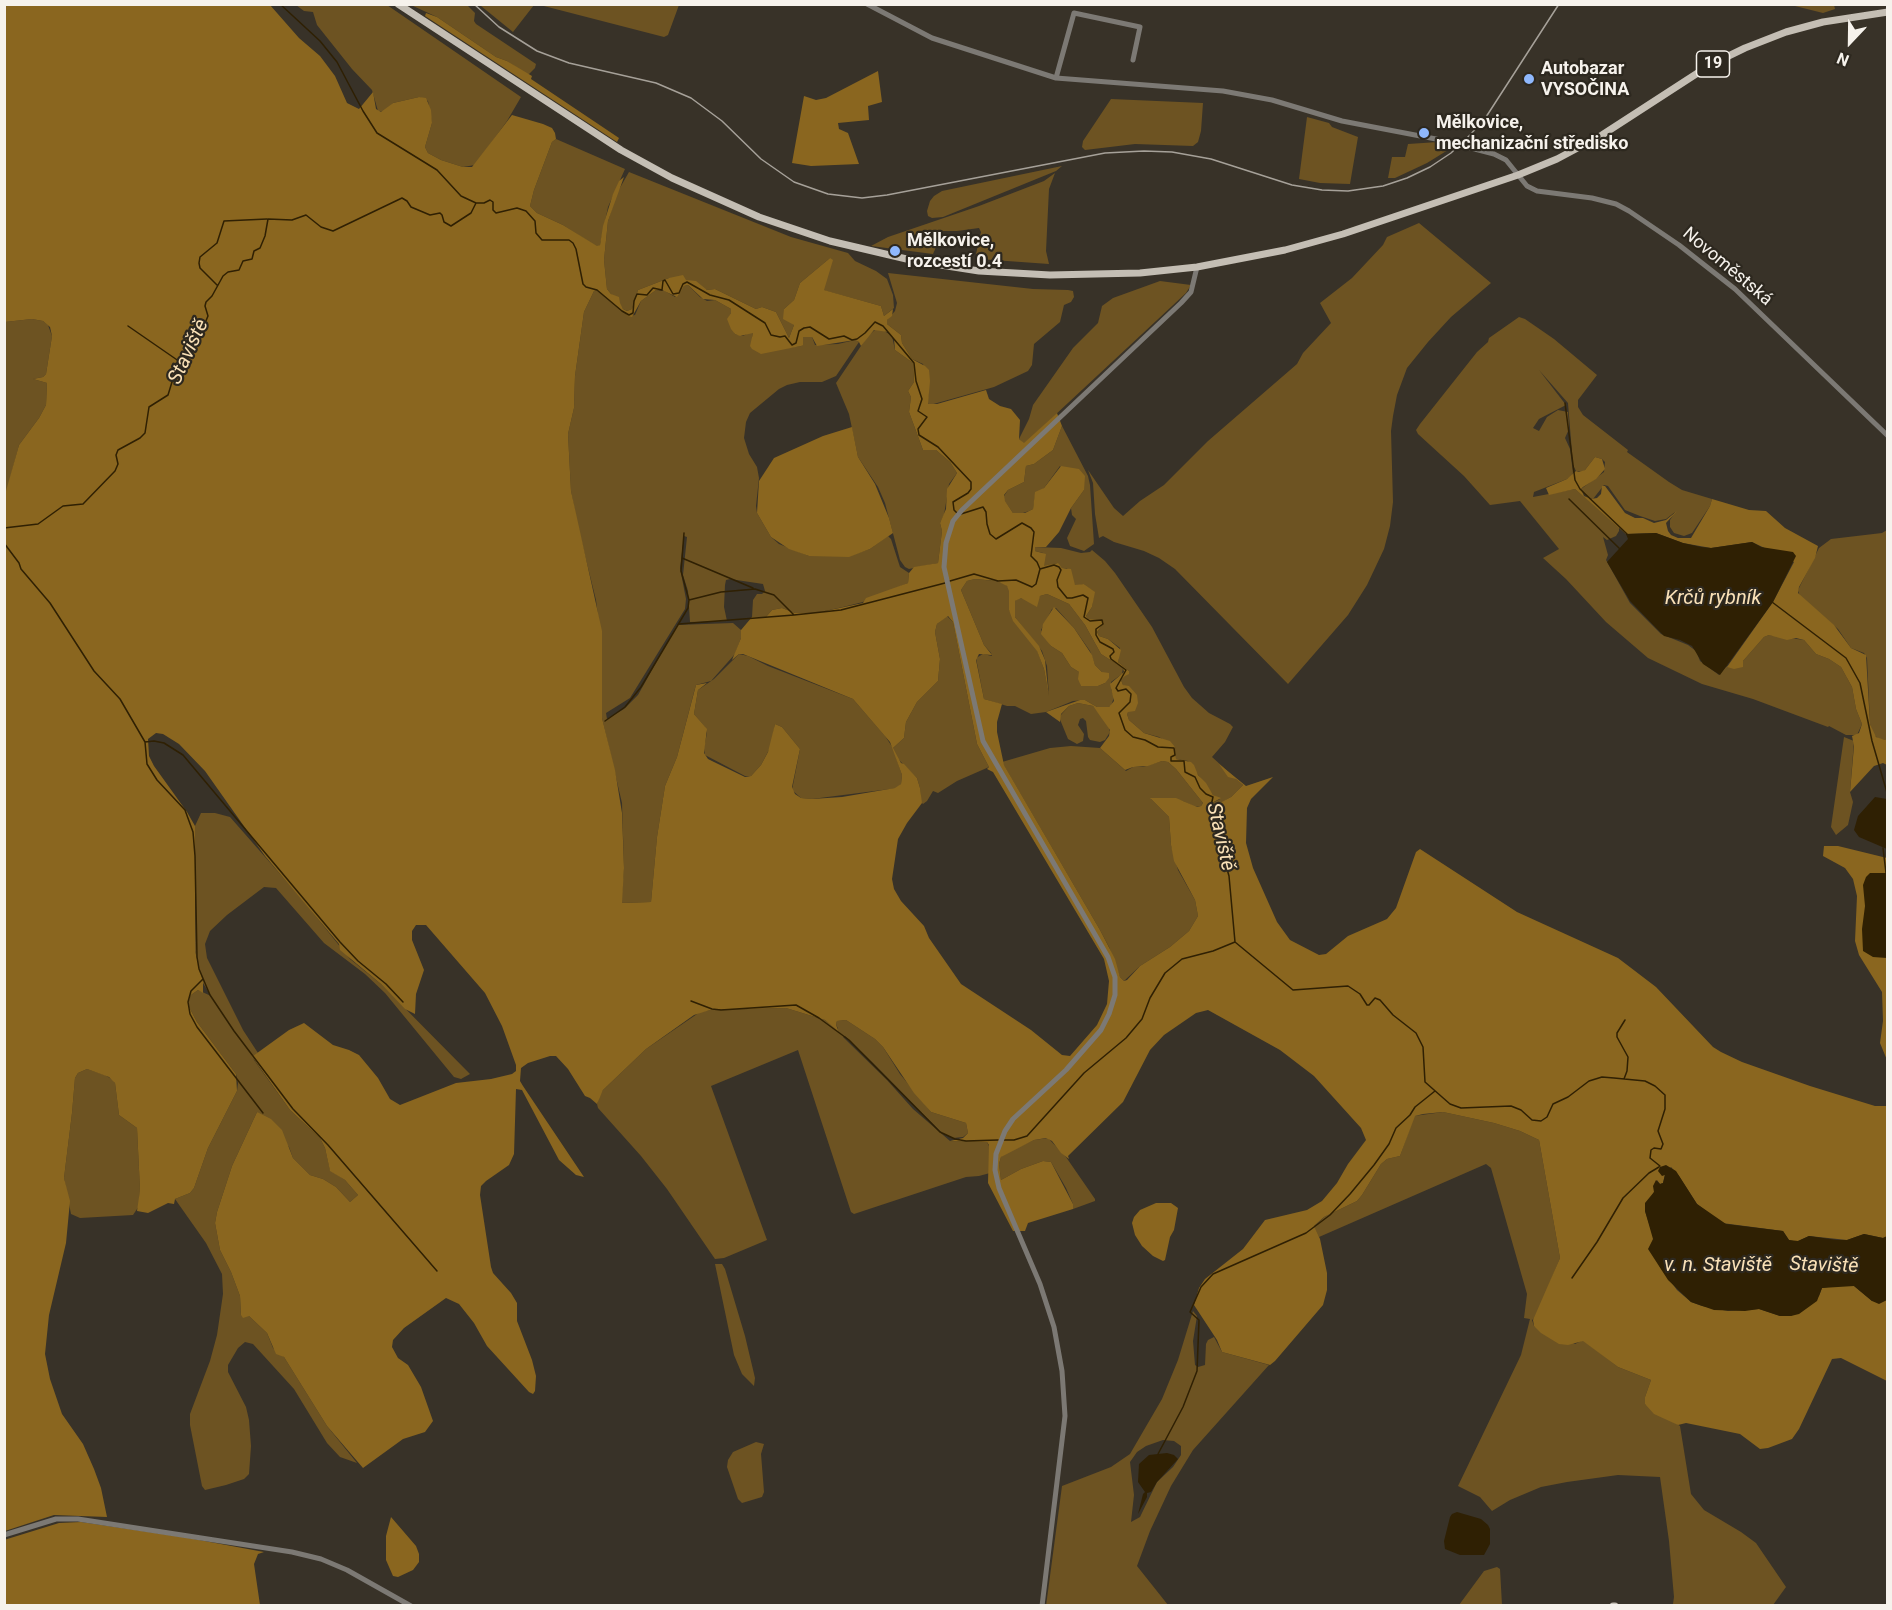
<!DOCTYPE html>
<meta charset="utf-8">
<style>
body{margin:0}
#map{position:relative;width:1892px;height:1610px;overflow:hidden;background:#383228;font-family:Roboto,sans-serif}
canvas{display:block}
.frame{position:absolute;inset:0;border:6px solid #f6f2ec;pointer-events:none}
.north{position:absolute;left:1820px;top:12px;width:60px;height:60px;-webkit-text-stroke:4px #2d281f;paint-order:stroke;rotate:202deg;font-size:16px;font-weight:700;line-height:24px;text-align:center;color:#f6f2ec}
.north::after{content:'';display:block;margin:auto;width:21px;height:27px;background:#f6f2ec;clip-path:polygon(50% 0,100% 100%,50% 72%,0 100%)}
</style>
<div id="map">
<canvas width="1892" height="1610"></canvas>
<div class="frame"></div>
<div class="north">N</div>
</div>
<script>
const g = document.querySelector('canvas').getContext('2d');
g.lineJoin = 'round';
function paint(path, color) {
  g.fillStyle = color;
  g.fill(path, 'evenodd');
}
function toPath(rows) {
  const path = new Path2D();
  for (const r of rows) {
    path.moveTo(r[0], r[1]);
    for (let i = 2; i < r.length; i += 2) path.lineTo(r[i], r[i + 1]);
  }
  return path;
}
function trace(path, color, width, dash) {
  g.strokeStyle = color;
  g.lineWidth = width;
  g.lineCap = dash ? 'butt' : 'round';
  g.setLineDash(dash || []);
  g.stroke(path);
}
function drawText(font, color, halo, rows, align = 'center') {
  g.font = font + ' Roboto,sans-serif';
  g.lineWidth = 4.5;
  g.setLineDash([]);
  g.textBaseline = 'middle';
  g.strokeStyle = halo;
  g.fillStyle = color;
  for (const [text, x, y, turn = 0] of rows) {
    g.save();
    g.translate(x, y);
    g.rotate((+turn || 0) * Math.PI / 180);
    g.textAlign = isNaN(turn) ? turn : align;
    if (halo) g.strokeText(text, 0, 0);
    g.fillText(text, 0, 0);
    g.restore();
  }
}
const green = toPath([
 [483,4,534,4,534,5,513,32,481,6],
 [296,5,387,5,521,97,507,121,475,165,463,167,441,160,428,153,425,147,432,123,428,101,419,97,393,103,383,112,378,111,372,90,352,69,317,25,313,12,304,11],
 [411,5,467,5,475,13,474,21,476,24,536,64,535,68,529,74,526,74,507,61,496,57,437,17],
 [540,5,679,4,679,5,668,35,664,37],
 [1791,5,1834,5,1835,9,1823,13],
 [1111,99,1203,103,1201,131,1198,142,1193,146,1135,144,1085,150,1082,147,1083,141],
 [1307,117,1329,123,1332,127,1358,137,1350,184,1320,183,1299,179],
 [556,139,625,169,608,207,600,245,597,247,563,225,537,213,530,206,534,190,552,142],
 [1438,142,1449,145,1448,150,1427,163,1395,178,1388,178,1392,157,1405,157,1408,144],
 [1062,166,1056,171,943,217,932,218,928,216,927,211,930,201,934,196,942,191],
 [629,172,791,237,848,253,855,261,876,271,887,279,893,295,894,308,884,316,881,306,823,290,830,258,800,283,794,300,784,309,794,325,789,338,776,312,762,307,756,309,715,289,707,290,688,281,669,278,638,290,632,309,627,311,623,309,607,289,604,260,608,221,617,193],
 [1055,173,1049,189,1046,251,1049,264,979,259,976,254,981,232,979,228,957,231,943,231,933,254,871,246,888,237,979,206,1044,181],
 [1419,223,1491,283,1451,317,1428,342,1407,368,1397,395,1393,416,1391,431,1393,502,1390,526,1384,549,1367,585,1348,615,1288,684,1175,569,1159,558,1144,551,1114,542,1103,536,1099,538,1095,514,1093,483,1088,470,1114,508,1123,516,1140,501,1164,485,1208,441,1297,364,1303,353,1331,323,1320,303,1352,278,1383,245,1387,237],
 [888,273,1033,289,1068,290,1073,291,1074,297,1071,302,1064,305,1060,322,1034,344,1032,365,1028,371,994,387,930,405,927,403,929,391,923,364,912,359,902,343,901,335,887,324,887,320,895,311,897,303],
 [1160,281,1191,285,1186,293,1024,444,1019,439,1029,419,1033,405,1073,348,1098,323,1102,306,1113,298],
 [688,285,700,297,707,301,715,300,731,309,731,313,728,319,735,334,743,336,750,332,753,333,752,339,767,351,801,346,803,337,812,337,815,345,838,344,855,340,859,342,836,376,822,382,800,382,787,385,779,389,750,413,746,422,744,438,749,454,757,467,759,478,756,506,757,513,771,537,779,544,809,556,849,556,870,549,888,536,891,539,900,567,909,573,908,583,863,602,843,607,816,613,795,613,782,608,772,610,766,617,752,617,753,600,757,594,762,594,765,591,763,584,730,579,726,580,725,585,724,607,727,621,690,622,688,591,683,575,687,537,684,536,680,568,686,599,685,609,630,698,606,713,607,719,624,709,638,695,677,625,733,623,741,630,741,638,735,654,711,681,696,685,694,692,677,757,665,786,657,837,651,902,621,903,624,868,622,803,602,718,602,647,596,600,577,523,571,491,568,434,574,408,575,376,584,312,594,291,597,290,606,297,628,316,635,315,641,301,656,290,665,291,675,297,684,286],
 [1519,317,1525,319,1554,339,1597,375,1578,400,1578,407,1583,415,1628,450,1627,452,1669,482,1682,490,1712,499,1710,506,1692,533,1684,536,1674,533,1670,527,1670,520,1675,512,1666,519,1655,521,1640,516,1625,510,1608,486,1604,485,1593,499,1588,498,1581,489,1604,472,1605,462,1602,459,1595,457,1585,470,1582,472,1576,471,1573,465,1568,403,1539,370,1566,405,1539,419,1533,428,1539,431,1547,417,1558,410,1568,412,1569,429,1565,438,1570,449,1573,473,1572,476,1567,479,1534,492,1533,497,1575,489,1619,527,1619,531,1616,536,1607,540,1603,537,1608,555,1606,560,1630,603,1661,634,1688,645,1696,651,1700,661,1719,675,1726,667,1743,661,1764,637,1769,635,1804,640,1816,654,1829,659,1841,667,1852,687,1856,709,1862,724,1857,735,1846,735,1829,726,1828,727,1753,699,1702,684,1648,658,1606,622,1566,579,1543,558,1559,549,1520,501,1490,505,1464,476,1418,434,1416,430,1420,424,1477,352,1488,342,1489,338],
 [32,319,43,321,48,325,52,336,46,374,43,377,33,379,47,383,46,405,39,418,19,445,5,498,5,322],
 [876,329,883,330,892,336,895,350,913,363,914,382,908,391,911,397,909,412,923,450,936,450,950,462,957,473,949,484,944,515,940,523,942,531,938,563,909,569,905,567,900,560,885,503,878,487,858,457,849,414,836,383,867,337],
 [1062,426,1088,476,1090,485,1094,544,1084,551,1070,546,1067,538,1076,519,1072,515,1071,508,1084,490,1060,466,1044,488,1035,496,1033,509,1029,511,1020,514,1013,513,1004,500,1004,496,1008,490,1024,482,1026,466,1034,464,1053,450],
 [1887,530,1888,738,1885,740,1879,739,1874,735,1870,724,1867,658,1864,653,1851,648,1838,629,1800,597,1798,590,1819,548,1831,539,1882,533],
 [1035,547,1061,548,1081,553,1090,552,1092,550,1105,561,1115,573,1152,627,1184,687,1192,698,1209,713,1230,724,1233,727,1225,742,1212,757,1243,785,1231,797,1214,807,1212,803,1220,799,1213,795,1188,761,1176,759,1175,747,1159,737,1144,733,1129,720,1127,714,1131,691,1123,685,1121,680,1129,671,1118,662,1120,648,1108,639,1099,636,1097,632,1104,623,1103,620,1087,619,1086,616,1092,607,1094,592,1084,584,1075,586,1067,568,1062,568,1057,563,1044,567,1043,553,1035,551],
 [975,579,996,581,1005,584,1009,588,1009,610,1037,650,1044,669,1049,696,1047,666,1042,651,1015,617,1015,601,1019,598,1038,599,1040,596,1047,594,1069,604,1085,625,1101,654,1123,668,1122,674,1111,682,1111,689,1114,697,1111,706,1104,709,1097,707,1085,700,1073,701,1046,712,1031,714,1015,706,1007,706,984,699,976,658,983,654,992,656,991,653,984,645,961,590,967,581],
 [1056,608,1074,628,1090,651,1095,665,1102,672,1105,683,1098,686,1081,686,1079,672,1071,667,1062,653,1051,646,1041,630,1052,609],
 [947,616,953,622,977,744,989,767,957,781,938,793,933,791,927,801,923,804,921,802,920,788,917,778,896,757,902,775,901,784,898,788,812,799,801,798,792,790,800,749,782,727,775,724,771,746,761,765,751,776,745,776,705,755,704,748,707,733,705,727,694,714,698,690,714,679,739,654,748,656,768,666,853,699,885,736,893,748,904,738,906,722,917,702,938,681,940,659,935,632,937,624],
 [1078,703,1093,706,1108,724,1110,732,1105,740,1100,742,1090,740,1088,737,1086,721,1083,718,1080,719,1078,725,1084,734,1083,741,1077,744,1068,739,1059,717,1069,706],
 [1844,737,1854,741,1850,792,1853,802,1848,825,1836,835,1831,827],
 [1071,746,1100,748,1126,771,1133,767,1143,767,1162,761,1168,762,1176,769,1203,803,1201,806,1195,807,1183,801,1151,799,1169,817,1171,845,1178,870,1195,900,1198,916,1189,931,1170,947,1140,966,1124,981,1120,977,1109,947,1100,930,1002,762,1050,748],
 [201,813,215,813,230,817,302,899,350,959,381,984,470,1074,461,1079,454,1077,385,993,365,974,324,943,276,888,264,887,227,915,210,931,205,944,207,958,243,1030,258,1053,253,1057,254,1060,290,1110,320,1138,325,1148,330,1170,345,1180,358,1195,350,1202,336,1187,323,1179,310,1175,293,1158,289,1147,257,1112,232,1166,217,1212,215,1223,220,1250,231,1272,240,1296,241,1315,249,1316,267,1333,273,1348,284,1357,327,1426,357,1463,340,1457,327,1443,294,1389,253,1344,245,1342,238,1348,228,1365,228,1372,246,1407,249,1420,251,1446,249,1474,244,1479,226,1485,205,1490,202,1486,190,1425,190,1414,210,1361,217,1335,223,1294,222,1274,206,1243,175,1199,190,1193,194,1188,208,1148,237,1091,238,1083,236,1074,197,1022,188,1005,191,995,198,990,211,996,203,983,195,951,196,895,194,841,195,826],
 [786,1008,825,1020,838,1029,836,1024,837,1021,846,1020,875,1039,883,1047,900,1074,931,1112,966,1123,968,1133,963,1137,953,1138,942,1133,872,1062,845,1036,843,1037,887,1080,913,1109,950,1141,987,1142,990,1148,990,1173,979,1176,966,1177,854,1214,851,1212,798,1050,711,1086,767,1240,724,1258,715,1259,667,1189,641,1156,598,1108,597,1104,599,1097,603,1090,646,1049,700,1012,710,1010],
 [87,1069,105,1075,113,1080,115,1083,119,1115,137,1128,140,1190,139,1206,133,1215,80,1218,71,1214,64,1178,72,1113,75,1078,78,1073],
 [1443,1112,1494,1123,1520,1131,1539,1140,1560,1258,1536,1317,1532,1320,1534,1326,1575,1344,1583,1340,1618,1367,1651,1380,1645,1397,1645,1404,1680,1426,1691,1494,1704,1510,1741,1532,1756,1543,1786,1587,1773,1605,1675,1606,1673,1604,1674,1597,1669,1541,1660,1477,1618,1475,1567,1482,1541,1487,1510,1500,1492,1511,1480,1497,1458,1486,1521,1355,1530,1319,1524,1318,1527,1294,1491,1168,1486,1164,1319,1237,1314,1227,1324,1217,1357,1201,1362,1195,1381,1164,1387,1159,1400,1156,1414,1116],
 [1048,1138,1066,1157,1095,1199,1095,1201,1073,1209,1073,1204,1066,1188,1051,1162,1043,1161,1021,1169,1001,1180,999,1164,1001,1157,1004,1154,1034,1140],
 [715,1264,722,1264,725,1269,745,1336,755,1378,754,1386,742,1374,734,1355],
 [1193,1311,1197,1316,1193,1341,1195,1365,1198,1367,1205,1365,1206,1344,1208,1340,1214,1337,1222,1352,1269,1365,1193,1450,1171,1486,1150,1531,1137,1566,1168,1605,1046,1606,1062,1486,1111,1467,1130,1454,1162,1399,1178,1360],
 [1163,1440,1174,1441,1181,1446,1181,1455,1173,1467,1157,1482,1140,1517,1131,1522,1134,1495,1130,1462,1137,1452,1146,1446],
 [756,1442,764,1444,761,1454,764,1492,762,1497,742,1503,738,1499,727,1467,728,1460,733,1452],
 [1497,1567,1500,1569,1502,1605,1459,1605,1484,1571]
]);
const forest = toPath([
 [5,5,270,5,299,38,320,56,335,76,347,103,359,109,373,92,376,109,381,112,393,103,419,97,426,98,431,110,432,123,425,147,428,153,441,160,463,167,472,167,512,115,543,124,552,128,555,133,556,139,552,142,534,190,530,206,537,213,563,225,597,246,600,245,603,226,613,194,619,181,624,177,608,221,604,260,607,289,611,294,619,297,620,303,623,309,627,311,632,309,638,290,669,278,683,275,686,280,696,281,707,290,715,289,756,309,762,307,776,312,789,338,794,325,783,319,784,309,794,300,800,283,830,258,833,260,824,290,881,306,884,316,893,309,892,316,887,320,887,324,901,335,902,343,912,359,925,366,929,370,930,381,928,404,937,404,986,390,989,399,1000,406,1011,409,1020,420,1019,439,1024,443,1057,413,1062,426,1053,450,1034,464,1026,466,1024,482,1008,490,1004,495,1005,501,1013,513,1025,513,1033,509,1035,492,1044,488,1061,466,1079,469,1085,476,1084,490,1071,508,1059,532,1046,547,1035,547,1035,551,1046,554,1044,566,1058,563,1062,568,1071,569,1075,585,1084,584,1095,592,1092,607,1086,616,1088,619,1103,620,1104,623,1097,632,1099,636,1108,639,1121,650,1118,662,1129,671,1129,674,1125,676,1121,680,1123,685,1129,686,1137,695,1138,703,1135,711,1128,712,1127,714,1129,720,1144,733,1170,741,1175,747,1176,759,1191,762,1194,765,1198,775,1206,783,1213,795,1221,798,1212,803,1214,806,1231,797,1243,785,1236,779,1228,777,1219,764,1246,786,1273,777,1251,799,1247,808,1246,843,1253,868,1277,922,1290,940,1319,955,1326,954,1348,936,1387,919,1396,908,1416,852,1420,849,1517,912,1618,958,1656,987,1713,1047,1721,1052,1742,1062,1810,1086,1875,1106,1887,1106,1888,1236,1883,1238,1864,1234,1847,1240,1809,1236,1798,1241,1793,1241,1789,1240,1783,1231,1722,1223,1697,1204,1679,1176,1671,1167,1665,1174,1663,1183,1660,1184,1657,1180,1654,1192,1645,1211,1653,1236,1656,1258,1660,1267,1677,1290,1691,1302,1702,1306,1728,1311,1759,1309,1780,1316,1791,1316,1819,1296,1822,1288,1834,1286,1854,1286,1872,1301,1887,1300,1887,1381,1841,1358,1832,1359,1799,1429,1792,1439,1768,1448,1760,1449,1740,1434,1686,1423,1678,1425,1654,1414,1645,1404,1645,1397,1651,1380,1618,1367,1583,1341,1568,1345,1559,1344,1541,1333,1534,1326,1533,1320,1560,1258,1539,1140,1520,1131,1494,1123,1443,1112,1423,1114,1415,1116,1400,1156,1387,1159,1381,1164,1362,1195,1357,1201,1324,1217,1314,1226,1320,1239,1327,1273,1327,1290,1323,1305,1275,1361,1270,1365,1222,1352,1217,1340,1194,1305,1199,1288,1205,1279,1243,1249,1265,1220,1307,1210,1322,1201,1337,1183,1348,1164,1366,1140,1361,1128,1314,1076,1280,1050,1208,1010,1196,1013,1164,1035,1150,1050,1123,1102,1068,1156,1069,1159,1061,1153,1052,1141,1046,1138,1034,1140,1001,1157,999,1164,1001,1180,1021,1169,1043,1161,1051,1162,1073,1204,1073,1209,1028,1223,1025,1231,1013,1231,988,1183,989,1145,987,1142,950,1141,963,1138,968,1133,966,1123,931,1112,914,1093,883,1047,875,1039,846,1020,837,1021,836,1024,838,1031,825,1020,786,1008,710,1010,694,1015,646,1049,603,1090,597,1104,590,1098,585,1096,568,1069,556,1056,550,1056,528,1063,521,1068,520,1081,523,1086,584,1177,576,1175,559,1160,522,1090,516,1089,514,1154,509,1165,486,1181,481,1186,480,1195,491,1267,493,1273,511,1293,517,1303,517,1321,532,1360,536,1376,535,1391,533,1394,529,1392,487,1346,474,1323,459,1304,446,1298,404,1328,393,1340,392,1347,398,1358,408,1365,421,1387,433,1421,425,1432,403,1439,363,1468,327,1426,284,1357,276,1354,267,1333,249,1316,243,1318,241,1315,240,1296,231,1272,220,1250,215,1223,217,1212,232,1166,257,1112,271,1119,282,1130,293,1158,310,1175,323,1179,336,1187,350,1202,358,1195,345,1180,330,1171,325,1148,320,1138,290,1110,251,1055,253,1056,289,1030,304,1023,333,1045,349,1050,359,1055,378,1078,390,1099,400,1105,456,1083,491,1079,512,1074,516,1071,516,1065,502,1026,485,993,426,925,416,925,412,931,412,940,424,970,416,994,415,1014,405,1009,381,984,340,950,339,944,265,856,205,771,179,744,163,734,156,733,148,739,149,756,154,766,187,812,195,826,195,951,203,982,203,993,198,990,191,995,188,1005,197,1022,236,1074,237,1091,208,1148,194,1188,190,1193,175,1199,174,1204,168,1203,148,1213,137,1211,140,1190,137,1128,119,1115,115,1083,109,1077,87,1069,78,1073,75,1078,72,1113,64,1178,70,1201,66,1243,49,1315,45,1354,50,1379,62,1414,83,1444,94,1469,101,1488,107,1517,54,1515,5,1531,4,498,19,445,39,418,46,405,47,383,33,379,43,377,46,374,52,336,50,327,43,321,32,319,5,322],
 [688,285,703,299,715,300,731,309,731,313,727,319,731,329,735,334,740,336,753,333,750,346,752,349,761,354,801,346,803,345,803,337,812,337,817,346,855,340,859,342,861,346,874,330,888,332,894,339,895,350,913,363,914,382,908,391,911,397,909,412,923,450,936,450,950,462,957,473,947,489,946,509,940,523,942,531,938,563,914,567,909,573,908,583,866,598,863,603,816,613,795,613,782,608,772,610,766,617,752,617,741,630,741,638,732,660,739,654,743,654,853,699,890,742,902,775,901,784,895,788,842,797,812,799,801,798,795,794,792,787,800,749,782,727,775,724,768,752,761,765,751,776,745,777,714,762,708,759,704,753,707,729,694,714,698,690,707,683,696,685,677,757,665,786,657,837,651,902,622,903,624,868,622,813,615,770,602,718,602,631,571,491,568,434,574,408,575,376,584,312,594,291,597,290,628,316,632,317,641,301,656,290,662,290,677,297,684,286],
 [975,579,997,581,1007,586,1009,591,1009,610,1013,621,1037,651,1044,669,1049,697,1045,660,1039,646,1015,617,1015,601,1021,598,1037,607,1040,596,1047,594,1069,604,1085,625,1101,654,1123,668,1124,672,1110,684,1114,701,1109,707,1097,707,1085,700,1080,700,1046,712,1060,722,1061,714,1069,706,1078,703,1093,706,1110,730,1109,736,1100,748,1125,770,1133,767,1148,766,1162,761,1168,762,1176,769,1203,803,1201,806,1197,807,1176,798,1150,798,1169,817,1171,845,1174,861,1195,900,1198,916,1189,931,1170,947,1140,966,1127,980,1124,981,1120,977,1115,959,1100,930,1004,765,997,732,997,722,1002,704,984,699,976,660,979,654,992,655,984,645,961,590,967,581],
 [948,616,953,622,977,744,989,767,987,769,993,772,1104,959,1109,981,1107,1004,1097,1025,1070,1056,1062,1055,1031,1030,961,984,929,938,924,926,901,901,894,889,892,879,898,839,907,823,922,803,920,788,917,778,904,764,901,763,893,748,904,738,906,722,917,702,938,681,940,659,935,632,937,624],
 [426,13,437,17,496,57,507,61,532,76,531,79,619,138,617,142,425,16],
 [878,71,882,102,868,106,869,120,838,123,839,129,848,133,859,164,811,166,792,163,804,96,816,100,826,98],
 [852,427,858,457,875,484,889,518,893,533,870,549,849,557,809,556,789,549,771,537,757,513,759,481,774,458,823,436],
 [1595,457,1602,459,1605,469,1596,479,1583,487,1581,489,1584,496,1591,499,1597,498,1601,494,1602,486,1605,486,1625,513,1635,518,1643,518,1654,523,1666,520,1677,511,1666,523,1668,531,1671,535,1678,538,1691,538,1710,506,1712,499,1749,510,1766,511,1785,528,1818,546,1815,558,1799,587,1798,593,1834,625,1851,648,1866,655,1870,724,1876,737,1885,740,1887,738,1887,765,1883,763,1874,766,1850,792,1854,746,1852,736,1859,733,1862,724,1856,709,1852,687,1841,667,1829,659,1816,654,1804,640,1796,638,1787,640,1769,635,1764,637,1743,661,1743,667,1734,669,1727,667,1773,602,1794,562,1752,542,1711,548,1683,543,1656,533,1626,534,1575,489,1549,495,1546,488,1567,479,1576,471,1579,472,1585,470],
 [1054,607,1074,628,1092,655,1095,665,1102,672,1109,673,1109,678,1105,683,1098,686,1081,686,1078,679,1079,672,1071,667,1062,653,1051,646,1041,634,1043,624],
 [1824,846,1838,846,1887,858,1887,1060,1880,1043,1883,1021,1882,992,1859,955,1855,941,1857,896,1853,879,1845,868,1823,856],
 [1156,1203,1171,1203,1178,1208,1174,1230,1170,1237,1165,1260,1163,1261,1153,1256,1142,1246,1135,1235,1132,1223,1134,1217,1140,1210],
 [391,1517,416,1546,419,1554,419,1562,413,1570,398,1577,393,1576,386,1560,386,1536],
 [81,1522,183,1537,264,1552,258,1554,254,1564,260,1605,5,1605,4,1540,59,1523]
]);
const water = toPath([
 [1656,533,1683,543,1701,547,1711,548,1752,542,1761,547,1793,552,1796,556,1773,602,1720,675,1703,664,1692,646,1680,640,1664,636,1656,628,1630,601,1607,562,1628,539,1626,534],
 [1875,797,1887,799,1887,849,1859,837,1854,830,1858,816],
 [1870,873,1887,873,1887,958,1873,957,1863,951,1862,929,1865,906,1863,885,1866,877],
 [1666,1165,1676,1171,1697,1204,1726,1224,1783,1231,1789,1240,1798,1241,1809,1236,1837,1240,1847,1240,1864,1234,1883,1238,1887,1236,1887,1300,1879,1304,1872,1301,1854,1286,1822,1288,1817,1301,1799,1314,1791,1316,1780,1316,1759,1309,1745,1311,1714,1310,1691,1302,1668,1280,1648,1249,1653,1239,1645,1211,1645,1203,1654,1192,1653,1186,1656,1180,1660,1184,1663,1183,1665,1175,1662,1176,1658,1171,1660,1167],
 [1167,1453,1174,1455,1178,1459,1157,1482,1151,1492,1147,1493,1147,1497,1138,1514,1143,1494,1145,1492,1138,1482,1139,1464,1149,1455],
 [1457,1512,1481,1519,1488,1525,1490,1529,1490,1544,1484,1555,1460,1555,1445,1549,1444,1541,1450,1517,1452,1514]
]);
const stream = toPath([
 [280,4,320,41,337,62,363,111,377,133,437,170,461,196,476,203],
 [217,285,200,268,199,263,200,257,217,243,224,221,267,219],
 [128,326,183,364],
 [1565,403,1575,480,1580,489,1627,534],
 [1569,499,1620,549],
 [961,514,983,507,986,512,987,524,990,534,996,539,1022,523,1031,528,1034,532,1031,556,1037,562,1040,569,1054,565,1059,567,1061,570,1057,580,1058,587,1067,598,1072,598,1083,595,1088,598,1084,617,1090,621,1102,620,1103,624,1096,629,1096,635,1100,642,1113,649,1114,652,1110,656,1111,659,1126,670,1116,688,1118,691,1126,689,1131,694,1130,702,1119,713,1125,730,1133,737,1145,740,1158,747,1174,748,1175,755,1171,757,1171,761,1184,761,1185,772,1195,777,1200,788,1206,794,1213,797,1210,810,1229,876,1235,942,1293,990,1348,986,1360,994,1367,1005,1369,1005,1375,998,1380,1000,1393,1015,1416,1033,1423,1047,1425,1082,1450,1104,1461,1108,1511,1106,1521,1110,1532,1120,1541,1121,1547,1117,1553,1104,1568,1097,1589,1081,1602,1077,1614,1078,1645,1081,1655,1086,1665,1095,1665,1109,1658,1131,1663,1144,1661,1149,1654,1148,1651,1150,1650,1158,1660,1166],
 [4,528,38,524,63,506,83,504,115,471,118,464,116,455,118,450,140,438,145,433,149,407,168,395,172,382,195,347,208,316,205,306,206,302,212,296,223,276,228,272,239,270,243,261,252,259,254,251,260,248,265,236,268,219,292,220,306,215,321,227,333,231,402,198,407,201,411,207,430,215,440,213,442,215,444,222,451,226,471,213,476,203,484,203,490,200,493,202,493,210,496,213,517,208,526,211,535,221,536,233,542,240,569,240,573,243,576,249,583,284,586,287,597,290,622,311,629,315,633,313,634,301,637,294,647,295,653,288,662,290,663,281,665,280,673,294,679,293,683,284,687,282,710,295,729,300,765,323,771,335,780,337,785,336,792,345,796,343,799,331,804,328,810,327,829,339,844,336,852,340,857,339,865,333,875,322,883,326,914,363,916,381,922,399,918,411,927,417,918,429,919,435,938,447,971,482,971,489,968,493,953,502,954,510,957,513],
 [684,533,681,571,689,600],
 [4,543,19,563,21,569,50,603,94,671,120,699,145,742,147,764,157,780,185,810,193,832,195,856,197,957,199,969,210,995,234,1031,293,1109,328,1145,437,1271],
 [682,558,753,588],
 [950,581,974,574,998,581,1016,580,1032,587,1036,584,1040,569],
 [1772,602,1846,658,1860,683,1872,741,1888,796],
 [679,624,794,615],
 [605,721,625,707,641,687,688,608,689,600,721,592,755,589,774,595,794,615,841,610,945,583],
 [145,742,154,741,164,743,183,755,340,942,358,961,386,984,403,1002],
 [1883,848,1886,873],
 [203,979,191,991,188,1002,190,1014,197,1027,263,1113],
 [691,1001,712,1009,721,1010,796,1005,819,1018,849,1040,940,1132,955,1139,966,1141,998,1140],
 [1624,1079,1627,1071,1628,1057,1617,1037,1617,1033,1625,1020],
 [1003,1140,1014,1140,1027,1136,1084,1073,1126,1038,1142,1019,1150,998,1165,973,1182,959,1213,951,1235,942],
 [1572,1278,1597,1242,1623,1198,1649,1173,1659,1167],
 [1158,1454,1183,1407,1197,1371,1199,1320,1190,1312,1201,1287,1213,1274,1306,1233,1330,1215,1350,1194,1374,1165,1389,1144,1396,1128,1410,1115,1415,1107,1435,1091]
]);
const minor = toPath([
 [867,4,932,38,1056,78,1223,91,1272,100,1342,121,1436,139,1494,154,1506,160,1527,186,1537,191,1592,198,1616,204,1629,211,1679,245,1735,289,1888,436],
 [1056,78,1074,13,1140,27,1133,60],
 [4,1535,56,1519,78,1519,292,1552,321,1559,347,1570,411,1606],
 [1042,1606,1065,1416,1062,1371,1054,1327,1040,1284,999,1188,995,1170,996,1154,1005,1131,1013,1119,1066,1070,1101,1030,1109,1014,1115,995,1115,977,1108,957,983,741,944,567,946,543,953,521,962,510,1181,303,1191,292,1197,267]
]);
const major = toPath([
 [398,4,621,150,672,178,759,217,830,241,915,261,979,271,1050,275,1140,273,1197,267,1285,250,1343,234,1518,175,1557,159,1602,135,1710,65,1745,48,1786,32,1823,22,1888,12],
 [1613,1606,1615,1606]
]);
const rail = toPath([
 [474,4,499,27,537,51,569,63,656,83,691,98,722,121,761,159,794,182,828,194,862,198,887,195,1105,153,1144,151,1172,152,1211,159,1292,185,1322,190,1348,191,1383,186,1407,178,1430,167,1451,153,1470,135,1486,117,1559,4]
]);
const markers = [
 [1529,79,6,"#8fb8fd"],
 [1424,133,6,"#8fb8fd"],
 [895,251,6,"#8fb8fd"]
];
const shields = [
 [1713,64,33]
];
const shieldNames = [
 ["19",1713,64]
];
const poiNames = [
 ["Autobazar",1541,69],
 ["VYSOČINA",1541,90],
 ["Mělkovice,",1436,123],
 ["mechanizační středisko",1436,144],
 ["Mělkovice,",907,241],
 ["rozcestí 0.4",907,262]
];
const streetNames = [
 ["Novoměstská",1727,267,40]
];
const waterNames = [
 ["Staviště",189,352,-65],
 ["Krčů rybník",1713,599],
 ["Staviště",1220,837,77],
 ["v. n. Staviště",1718,1266],
 ["Staviště",1824,1266,2]
];
paint(green, '#6d5322');
paint(forest, '#8a661f');
paint(water, '#2f2003');
trace(stream, '#2f2003', 1.5);
trace(minor, '#7c7974', 5);
trace(major, '#c4beb4', 7);
trace(rail, '#a6a199', 1.5);
for (const [x, y, r, color] of markers) {
  const dot = new Path2D();
  dot.arc(x, y, r, 0, 2 * Math.PI);
  g.fillStyle = color;
  g.fill(dot);
  trace(dot, '#2d281f', 2);
}
for (const [x, y, w] of shields) {
  const box = new Path2D();
  box.roundRect(x - w / 2, y - 13, w, 26, 4.5);
  g.fillStyle = '#2d281f';
  g.fill(box);
  trace(box, '#f6f2ec', 1.5);
}
drawText('bold 16px', '#f6f2ec', null, shieldNames);
drawText('bold 18px', '#f6f2ec', '#2d281f', poiNames, 'left');
drawText('18px', '#f6f2ec', '#2d281f', streetNames);
drawText('italic 20px', '#fae1b7', '#2d281f', waterNames);
</script>
